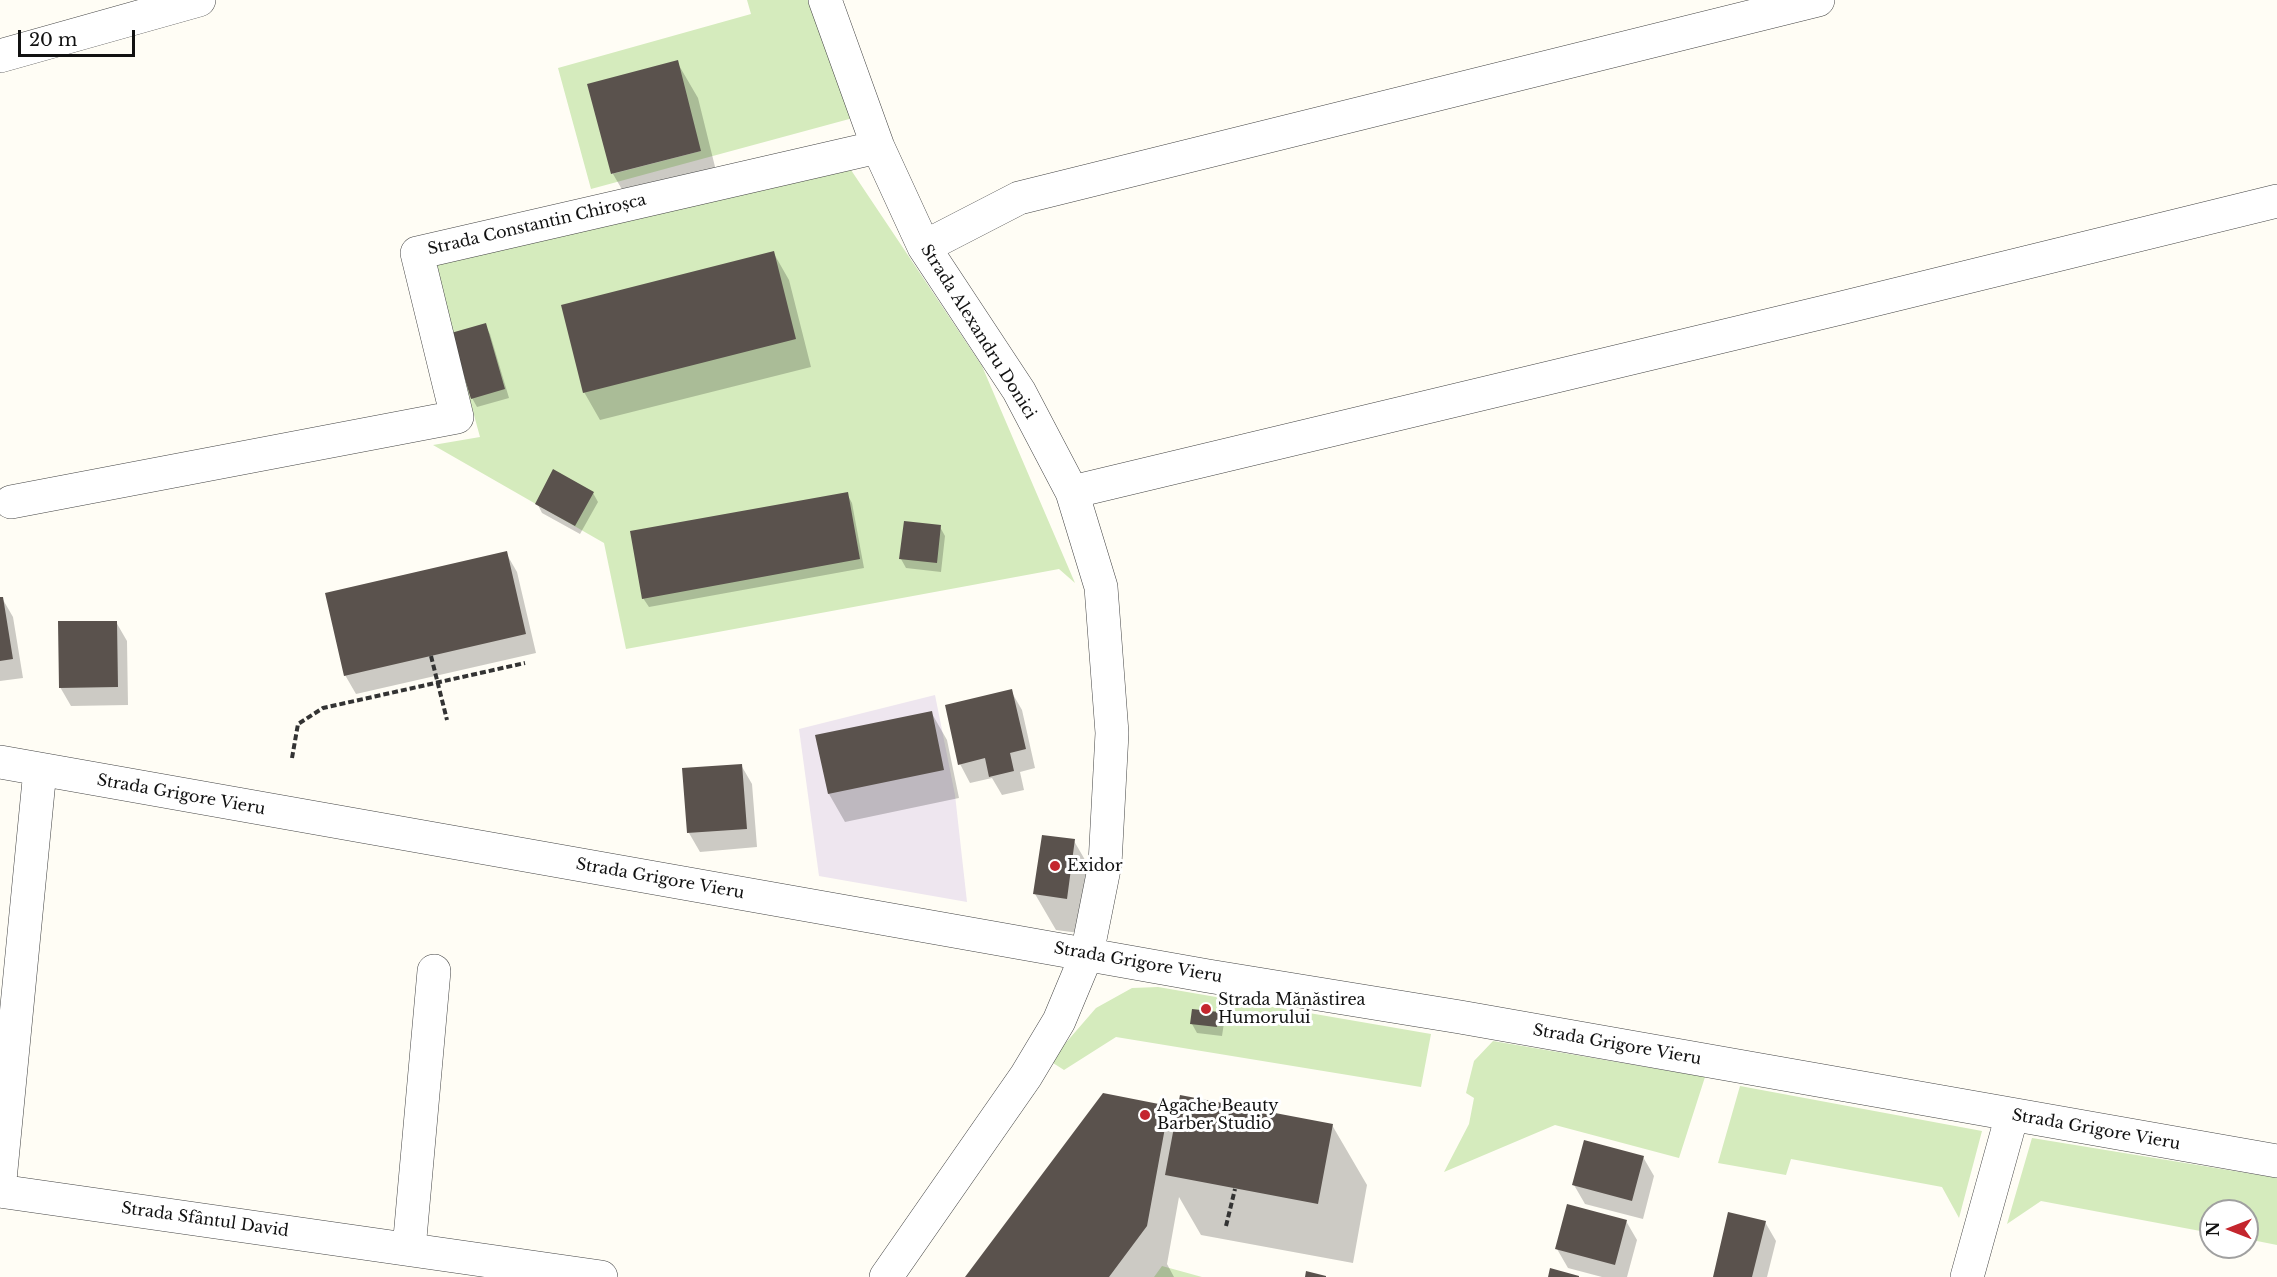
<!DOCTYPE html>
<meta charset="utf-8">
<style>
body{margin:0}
#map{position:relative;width:2277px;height:1277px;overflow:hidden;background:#fffdf5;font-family:"Libre Baskerville",serif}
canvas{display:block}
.north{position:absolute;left:2199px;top:1199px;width:60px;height:60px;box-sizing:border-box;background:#fff;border:2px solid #a0a0a0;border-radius:50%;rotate:270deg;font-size:16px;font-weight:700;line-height:24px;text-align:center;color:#111}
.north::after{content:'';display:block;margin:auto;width:21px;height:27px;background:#c4262e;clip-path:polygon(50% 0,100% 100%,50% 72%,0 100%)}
.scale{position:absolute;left:18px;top:30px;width:117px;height:27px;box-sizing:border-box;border:3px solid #111;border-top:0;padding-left:8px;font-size:18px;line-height:21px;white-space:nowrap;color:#111;-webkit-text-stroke:4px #fff;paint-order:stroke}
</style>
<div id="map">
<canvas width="2277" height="1277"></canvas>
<div class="north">N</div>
<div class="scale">20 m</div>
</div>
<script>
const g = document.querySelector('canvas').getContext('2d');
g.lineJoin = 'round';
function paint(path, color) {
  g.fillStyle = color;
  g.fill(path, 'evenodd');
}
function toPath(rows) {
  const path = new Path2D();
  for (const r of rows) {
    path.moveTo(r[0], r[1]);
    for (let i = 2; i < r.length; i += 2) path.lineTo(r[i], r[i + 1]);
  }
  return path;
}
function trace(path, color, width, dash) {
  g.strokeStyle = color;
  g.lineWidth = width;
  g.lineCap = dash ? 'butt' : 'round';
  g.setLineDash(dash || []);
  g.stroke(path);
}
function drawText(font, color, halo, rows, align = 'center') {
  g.font = font + ' "Libre Baskerville",serif';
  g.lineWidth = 6;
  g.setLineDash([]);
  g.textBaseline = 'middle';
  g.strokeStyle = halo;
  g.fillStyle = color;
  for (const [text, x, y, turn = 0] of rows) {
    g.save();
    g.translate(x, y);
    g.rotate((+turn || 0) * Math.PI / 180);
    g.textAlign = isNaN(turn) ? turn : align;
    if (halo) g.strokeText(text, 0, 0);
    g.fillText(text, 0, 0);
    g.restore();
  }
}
const industrial = toPath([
 [935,695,955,795,967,902,819,876,799,729]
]);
const green = toPath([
 [747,0,810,0,853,118,591,189,558,68,751,14],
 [588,84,701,151,612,174],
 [851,170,982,366,1075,583,1059,569,626,649,604,543,433,445,480,437,433,265],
 [1158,987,1431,1034,1421,1087,1116,1037,1064,1070,1050,1061,1096,1008,1132,988],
 [1493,1041,1705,1077,1679,1158,1555,1125,1444,1172,1469,1124,1474,1098,1466,1093,1474,1061],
 [1740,1086,1982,1131,1959,1218,1942,1187,1791,1159,1786,1175,1718,1163],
 [2032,1138,2277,1178,2277,1245,2247,1239,2247,1211,2211,1211,2211,1233,2041,1201,2007,1224],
 [1162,1266,1202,1277,1154,1277]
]);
const shadow = toPath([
 [677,62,698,98,720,187,634,210,613,174,589,85],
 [773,252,789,280,811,367,600,420,584,392],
 [485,325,490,334,509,398,477,407,472,398],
 [593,493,598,502,580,534,542,513,537,503],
 [847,494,852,503,864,568,649,607,643,598],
 [940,527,945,536,941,572,906,568,901,559],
 [506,553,517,572,536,653,356,694,345,675],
 [2,598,13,617,23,678,0,681,0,599],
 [116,622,127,641,128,705,71,706,60,687],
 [1011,691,1022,710,1035,768,1020,772,1024,790,1002,795,992,778,970,783,960,764],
 [931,712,947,740,959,798,845,822,829,794,817,737],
 [741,765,752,784,757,847,700,852,689,833],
 [1074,841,1095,877,1087,934,1056,930,1035,894],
 [1218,1014,1224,1023,1222,1036,1197,1033,1192,1024],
 [1168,1107,1176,1121,1332,1125,1367,1185,1353,1263,1201,1235,1179,1197,1167,1264,1174,1277,967,1277],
 [1643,1157,1654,1176,1643,1219,1585,1204,1574,1185],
 [1626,1221,1637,1240,1627,1277,1602,1277,1568,1268,1557,1249],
 [1765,1222,1776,1241,1767,1277,1714,1277]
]);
const building = toPath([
 [678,60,701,151,611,174,587,84],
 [774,251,796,339,583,393,561,305],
 [486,323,505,389,471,399,451,333],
 [553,469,594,492,575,526,535,504],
 [848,492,860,559,642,599,630,531],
 [904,521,941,525,937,563,899,559],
 [507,551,526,634,344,676,325,593],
 [0,597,3,597,13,659,0,661],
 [58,621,117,621,118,687,59,688],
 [1012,689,1026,749,1010,753,1014,771,989,777,985,758,958,765,945,705],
 [932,711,944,770,828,794,815,735],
 [742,764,747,829,687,833,682,768],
 [1042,835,1075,839,1067,899,1033,894],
 [1192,1009,1219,1012,1217,1027,1190,1024],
 [1103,1093,1169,1106,1147,1226,1109,1277,965,1277],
 [1180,1095,1333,1124,1318,1204,1165,1175],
 [1584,1140,1644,1156,1632,1201,1572,1185],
 [1567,1204,1627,1220,1615,1265,1555,1249],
 [1728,1212,1766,1221,1752,1277,1713,1277],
 [1550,1268,1579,1276,1579,1277,1548,1277],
 [1306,1271,1326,1276,1326,1277,1305,1277]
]);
const path = toPath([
 [431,656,447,720],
 [292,758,298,724,323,708,525,663],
 [1226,1226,1235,1189]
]);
const minor = toPath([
 [825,0,878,147,924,247,1019,391,1072,492,1101,587,1112,733,1105,864,1087,954,1059,1021,1026,1076,886,1277],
 [0,56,199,0],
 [924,247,1019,198,1818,0],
 [1072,492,1841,308,2277,201],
 [11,502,457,417,417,253,878,147],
 [0,762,1208,976,1460,1017,2277,1161],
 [0,1180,40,770],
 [0,1191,601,1277],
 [409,1249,434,971],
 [1967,1277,2012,1115]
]);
const markers = [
 [1055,866,6,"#c4262e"],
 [1206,1009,6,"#c4262e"],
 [1145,1115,6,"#c4262e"]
];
const streetNames = [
 ["Strada Constantin Chiroșca",537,225,-13],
 ["Strada Alexandru Donici",978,332,58],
 ["Strada Grigore Vieru",181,795,10],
 ["Strada Grigore Vieru",660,879,10],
 ["Strada Grigore Vieru",1138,963,10],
 ["Strada Grigore Vieru",1617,1045,10],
 ["Strada Grigore Vieru",2096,1130,10],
 ["Strada Sfântul David",205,1220,8]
];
const poiNames = [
 ["Exidor",1067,866],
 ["Strada Mănăstirea",1218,1000],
 ["Humorului",1218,1018],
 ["Agache Beauty",1157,1106],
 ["Barber Studio",1157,1124]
];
paint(industrial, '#eee6ef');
paint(green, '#d5ebbd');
paint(shadow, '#0003');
paint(building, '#5a524d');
trace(minor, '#444', 34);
trace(path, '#333', 4, [6, 3]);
trace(minor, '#fff', 33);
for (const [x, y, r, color] of markers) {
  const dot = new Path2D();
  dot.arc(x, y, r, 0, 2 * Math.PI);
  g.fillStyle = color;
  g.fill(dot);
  trace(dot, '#fff', 2);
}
drawText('16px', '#111', '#fff', streetNames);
drawText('16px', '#111', '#fff', poiNames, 'left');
</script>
